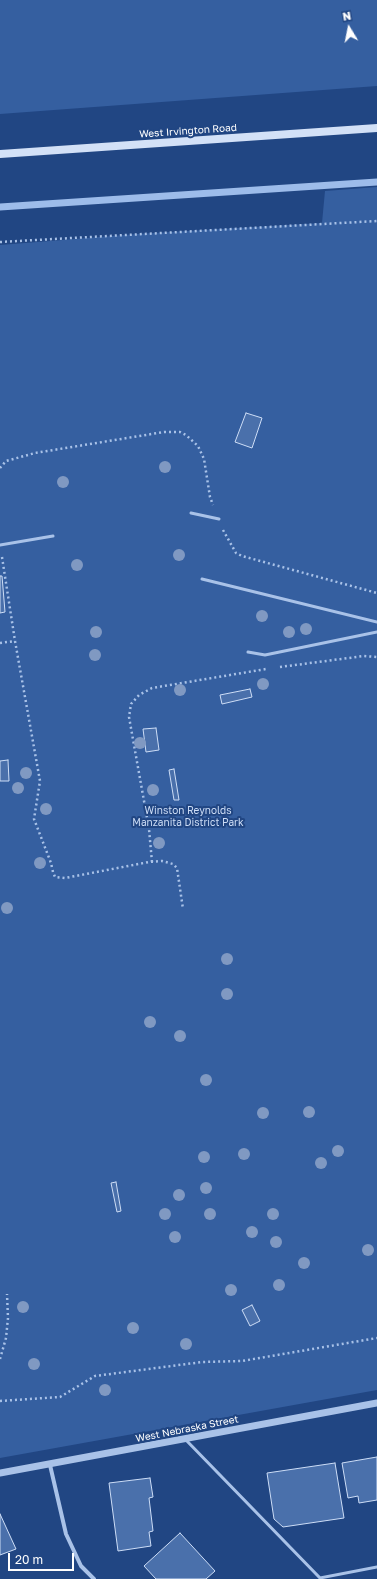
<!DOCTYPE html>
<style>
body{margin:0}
#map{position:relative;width:377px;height:1579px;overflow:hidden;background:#214683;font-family:"Golos Text",sans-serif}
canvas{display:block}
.north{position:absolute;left:329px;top:8px;width:40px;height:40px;-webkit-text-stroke:3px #214683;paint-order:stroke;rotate:350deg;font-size:11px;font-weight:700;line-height:16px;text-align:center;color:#fff}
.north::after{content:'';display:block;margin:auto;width:14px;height:18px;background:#fff;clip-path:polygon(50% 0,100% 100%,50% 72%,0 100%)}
.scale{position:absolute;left:8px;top:1553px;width:66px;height:18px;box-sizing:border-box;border:2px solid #fff;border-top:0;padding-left:5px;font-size:12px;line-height:14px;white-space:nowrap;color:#fff;-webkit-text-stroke:3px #214683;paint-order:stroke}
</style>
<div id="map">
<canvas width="377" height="1579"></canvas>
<div class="north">N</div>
<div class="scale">20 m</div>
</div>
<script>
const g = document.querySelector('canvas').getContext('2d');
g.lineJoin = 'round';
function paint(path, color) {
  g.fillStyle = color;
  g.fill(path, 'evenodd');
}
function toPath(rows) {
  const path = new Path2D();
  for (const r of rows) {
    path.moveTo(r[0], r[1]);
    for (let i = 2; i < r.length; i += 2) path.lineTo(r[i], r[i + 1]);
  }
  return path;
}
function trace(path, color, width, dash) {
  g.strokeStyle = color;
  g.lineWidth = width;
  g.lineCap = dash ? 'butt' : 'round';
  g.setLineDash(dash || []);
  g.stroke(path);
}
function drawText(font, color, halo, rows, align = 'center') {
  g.font = font + ' "Golos Text",sans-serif';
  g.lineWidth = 4;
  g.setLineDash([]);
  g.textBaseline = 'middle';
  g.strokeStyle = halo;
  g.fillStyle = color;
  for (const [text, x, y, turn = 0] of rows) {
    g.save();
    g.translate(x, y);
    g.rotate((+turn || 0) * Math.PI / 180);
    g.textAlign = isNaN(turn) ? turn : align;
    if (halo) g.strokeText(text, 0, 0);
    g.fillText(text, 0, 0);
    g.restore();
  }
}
const green = toPath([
 [0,0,377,0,377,86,0,114],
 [377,187,377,1390,0,1458,0,245,137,234,322,223,325,191]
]);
const stream = toPath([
 [0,207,377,182]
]);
const building = toPath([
 [246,413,262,418,252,448,235,442,246,413],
 [0,576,2,576,5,612,0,613,0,576],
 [250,689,252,697,222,704,220,695,250,689],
 [156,728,159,750,146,752,143,729,156,728],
 [8,760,9,781,0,781,0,761,8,760],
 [174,769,179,800,174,800,169,770,174,769],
 [116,1182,121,1211,117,1212,111,1183,116,1182],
 [252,1305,260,1321,250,1326,242,1310,252,1305],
 [377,1457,377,1500,359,1503,358,1496,348,1498,342,1463,377,1457],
 [335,1463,344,1518,283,1527,274,1519,267,1473,335,1463],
 [150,1478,153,1497,149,1498,153,1531,149,1532,151,1546,118,1551,109,1483,150,1478],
 [0,1514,16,1549,0,1555,0,1514],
 [180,1533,215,1571,206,1579,156,1579,144,1566,180,1533]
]);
const path = toPath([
 [0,242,377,221],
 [0,468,6,461,35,453,164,432,180,432,186,435,198,446,204,459,210,497,213,505],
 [223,530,236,553,242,556,377,593],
 [2,557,15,641,40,781,34,819,51,863,53,872,55,877,65,878,149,862,162,861,173,864,177,868,183,909],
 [0,643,15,641],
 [280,667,364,656,377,657],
 [152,862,149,829,129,717,131,704,139,695,152,688,266,669],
 [0,1359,6,1338,8,1318,7,1294],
 [0,1401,60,1397,95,1376,202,1362,242,1361,377,1338]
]);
const service = toPath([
 [191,513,219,519],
 [0,545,53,536],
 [202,579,377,622],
 [248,652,265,655,377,632],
 [185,1439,320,1578,377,1567]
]);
const minor = toPath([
 [50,1465,66,1534,81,1566,94,1579]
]);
const tertiary = toPath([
 [0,1473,377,1403]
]);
const secondary = toPath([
 [0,154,377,128]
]);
const trees = [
 [165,467],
 [63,482],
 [179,555],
 [77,565],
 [262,616],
 [306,629],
 [96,632],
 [289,632],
 [95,655],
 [263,684],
 [180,690],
 [140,743],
 [26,773],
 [18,788],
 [153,790],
 [46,809],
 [159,843],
 [40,863],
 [7,908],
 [227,959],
 [227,994],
 [150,1022],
 [180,1036],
 [206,1080],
 [309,1112],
 [263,1113],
 [338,1151],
 [244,1154],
 [204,1157],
 [321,1163],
 [206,1188],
 [179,1195],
 [165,1214],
 [210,1214],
 [273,1214],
 [252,1232],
 [175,1237],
 [276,1242],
 [368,1250],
 [304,1263],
 [279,1285],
 [231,1290],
 [23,1307],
 [133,1328],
 [186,1344],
 [34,1364],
 [105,1390]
];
const streetNames = [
 ["West Irvington Road",188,131,-4],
 ["West Nebraska Street",187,1429,-11]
];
const parkNames = [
 ["Winston Reynolds",188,811],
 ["Manzanita District Park",188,823]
];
paint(green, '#355fa0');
trace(stream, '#9dbcea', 7);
paint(building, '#4a70ab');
trace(building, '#cdddf6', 1);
trace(path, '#a9c2e8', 2.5, [2, 3]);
trace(service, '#a9c2e8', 3);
trace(minor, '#a9c2e8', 4);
trace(tertiary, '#a9c2e8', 7);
trace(secondary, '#d3e1f7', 8);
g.fillStyle = '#8099c2';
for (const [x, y] of trees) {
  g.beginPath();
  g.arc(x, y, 6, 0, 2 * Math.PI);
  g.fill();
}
drawText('10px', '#fff', '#214683', streetNames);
drawText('10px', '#cdddf6', '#214683', parkNames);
</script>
